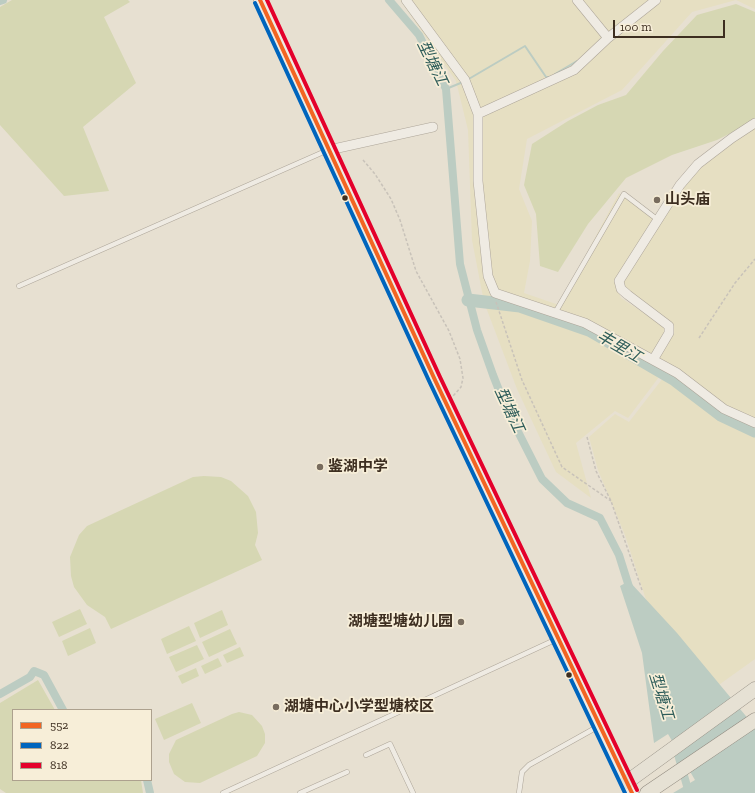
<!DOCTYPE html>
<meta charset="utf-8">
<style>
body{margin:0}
#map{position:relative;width:755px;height:793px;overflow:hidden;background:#e7e0d1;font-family:"Zilla Slab",serif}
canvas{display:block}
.legend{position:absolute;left:12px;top:709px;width:140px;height:72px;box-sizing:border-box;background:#f7eed8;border:1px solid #ada18e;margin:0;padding:5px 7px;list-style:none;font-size:12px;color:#3d2e20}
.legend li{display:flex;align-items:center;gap:8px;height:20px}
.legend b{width:20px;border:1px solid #ada18e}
.scale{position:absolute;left:613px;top:20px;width:112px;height:18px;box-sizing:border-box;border:2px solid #3d2e20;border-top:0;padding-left:5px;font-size:12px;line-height:14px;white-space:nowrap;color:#3d2e20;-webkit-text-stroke:3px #f7eed8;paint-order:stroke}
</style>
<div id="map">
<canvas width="755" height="793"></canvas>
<ul class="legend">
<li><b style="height:5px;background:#f26522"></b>552</li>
<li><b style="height:5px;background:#0065bd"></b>822</li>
<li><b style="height:5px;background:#e4002b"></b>818</li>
</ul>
<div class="scale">100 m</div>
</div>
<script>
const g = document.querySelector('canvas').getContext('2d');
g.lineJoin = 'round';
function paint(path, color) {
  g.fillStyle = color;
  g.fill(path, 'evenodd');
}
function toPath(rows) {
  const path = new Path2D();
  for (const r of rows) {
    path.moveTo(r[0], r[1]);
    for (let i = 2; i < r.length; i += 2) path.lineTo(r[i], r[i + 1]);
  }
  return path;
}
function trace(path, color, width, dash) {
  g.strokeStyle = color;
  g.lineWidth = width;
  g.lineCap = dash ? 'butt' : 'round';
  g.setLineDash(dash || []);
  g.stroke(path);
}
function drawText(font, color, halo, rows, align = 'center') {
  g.font = font + ' "Zilla Slab","Noto Sans SC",serif';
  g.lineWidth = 3.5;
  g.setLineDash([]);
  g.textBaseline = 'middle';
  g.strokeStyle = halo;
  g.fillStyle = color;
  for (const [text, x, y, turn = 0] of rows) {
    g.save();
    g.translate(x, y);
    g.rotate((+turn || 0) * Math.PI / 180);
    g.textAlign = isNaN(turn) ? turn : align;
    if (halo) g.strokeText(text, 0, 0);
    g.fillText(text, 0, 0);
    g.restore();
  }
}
const farmland = toPath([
 [400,0,755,0,755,9,736,0,692,12,622,90,527,139,519,189,532,221,530,261,524,293,559,305,619,193,654,218,614,280,621,298,667,328,647,370,659,377,628,418,615,411,576,443,591,498,556,472,517,389,484,302,472,240,468,130,456,81],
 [755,126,755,421,726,407,656,359,672,333,674,325,626,289,623,282,683,187,700,166],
 [663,378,693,397,718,420,755,437,755,659,695,702,650,612,625,535,598,470,589,437,615,414,629,422]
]);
const green = toPath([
 [12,0,128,0,130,2,104,17,136,83,83,127,109,191,64,196,0,125,0,7],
 [736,4,755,12,755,121,717,140,672,155,626,178,588,224,558,272,540,266,536,214,524,185,532,144,568,121,598,105,626,95,663,51,697,15],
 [204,476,221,477,231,481,248,496,256,512,258,533,255,545,262,560,111,629,105,617,87,605,74,587,71,576,70,557,79,535,87,526,193,477],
 [80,609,87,624,59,637,52,622],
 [222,610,228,625,200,638,194,623],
 [189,626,196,641,167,654,161,639],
 [90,628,96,643,68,656,62,641],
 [230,629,237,644,209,657,202,642],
 [197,645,204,659,176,672,169,657],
 [240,647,244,656,227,663,223,655],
 [218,658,222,666,205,674,201,666],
 [196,668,199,676,182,684,178,676],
 [38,680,55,710,13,710,13,780,141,780,143,793,6,793,0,789,0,703],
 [192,703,201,723,164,740,155,719],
 [239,712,252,715,262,726,265,734,265,743,257,756,200,783,185,782,174,774,169,762,169,754,176,740,232,714]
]);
const water = toPath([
 [629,581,677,633,755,727,755,793,673,793,695,780,668,734,654,743,642,653,620,586]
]);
const stream = toPath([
 [555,74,577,61],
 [467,80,525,46,546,77,549,77],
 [446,89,463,82]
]);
const canal = toPath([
 [389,0,419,35,446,89,460,264,477,330,493,375,506,408,542,479,567,503,600,518,619,555,631,593],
 [0,1,3,0],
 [0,694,30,677,34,671,44,675,63,710],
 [675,744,689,793],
 [147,780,150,793]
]);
const river = toPath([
 [468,300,520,306,589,330,675,380,721,415,755,431]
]);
const path = toPath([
 [363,160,375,174,391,199,400,220,416,271,449,331,460,359,463,378,461,387,453,396],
 [496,302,522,380,562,467,611,501],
 [699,338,735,283,755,259],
 [587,437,596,471,611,501,642,590]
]);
const service = toPath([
 [19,286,328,150],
 [555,313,624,194,658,220],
 [366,755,390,744,413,793],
 [223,793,557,639],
 [300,793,347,772],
 [519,793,522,772,529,765,599,726]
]);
const minor = toPath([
 [406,0,465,80,478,114,478,181,488,276,495,293,585,323,677,373,724,409,755,423],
 [577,0,608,38],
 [478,114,574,70,608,38,656,0],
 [329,150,433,127],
 [653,360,669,333,669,326,628,295,621,289,619,281,680,185,698,164,732,138,755,123]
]);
const secondary = toPath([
 [260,0,435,380,632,793]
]);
const primary = toPath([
 [627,782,755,689],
 [647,793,755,720]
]);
const bus1 = toPath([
 [260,0,435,380,632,793]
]);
const bus2 = toPath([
 [255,3,430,383,625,793]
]);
const bus3 = toPath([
 [267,0,440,377,637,790]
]);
const markers = [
 [345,198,3.5,"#3d2e20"],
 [657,200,4,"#786c5e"],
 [320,467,4,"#786c5e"],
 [461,622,4,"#786c5e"],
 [569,675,3.5,"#3d2e20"],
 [276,707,4,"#786c5e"]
];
const poiNames = [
 ["山头庙",665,200],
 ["鉴湖中学",328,467],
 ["湖塘型塘幼儿园",453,622,"right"],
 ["湖塘中心小学型塘校区",284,707]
];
const waterNames = [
 ["型塘江",432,63,64],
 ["丰里江",619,347,30],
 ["型塘江",509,410,65],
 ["型塘江",661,696,73]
];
paint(farmland, '#e6dfc2');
paint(green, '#d6d7b3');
paint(water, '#bcccc2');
trace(stream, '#bcccc2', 2);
trace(canal, '#bcccc2', 8);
trace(river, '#bcccc2', 13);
trace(service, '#ada599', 5.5);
trace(minor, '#ada599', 10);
trace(secondary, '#9c958a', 13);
trace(primary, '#928b80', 15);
trace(path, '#c8c2b9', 1.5, [3, 2]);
trace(service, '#efebe3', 4.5);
trace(minor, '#efebe3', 9);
trace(secondary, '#efebe3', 12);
trace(primary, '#e6e1d4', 14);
trace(bus1, '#f26522', 4);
trace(bus2, '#0065bd', 4);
trace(bus3, '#e4002b', 4);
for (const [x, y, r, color] of markers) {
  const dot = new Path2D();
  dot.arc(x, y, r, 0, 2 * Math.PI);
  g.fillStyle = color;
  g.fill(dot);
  trace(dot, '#f7eed8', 1.5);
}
drawText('bold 15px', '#3d2e20', '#f7eed8', poiNames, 'left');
drawText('italic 16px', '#2f5d5a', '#f7eed8', waterNames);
</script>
